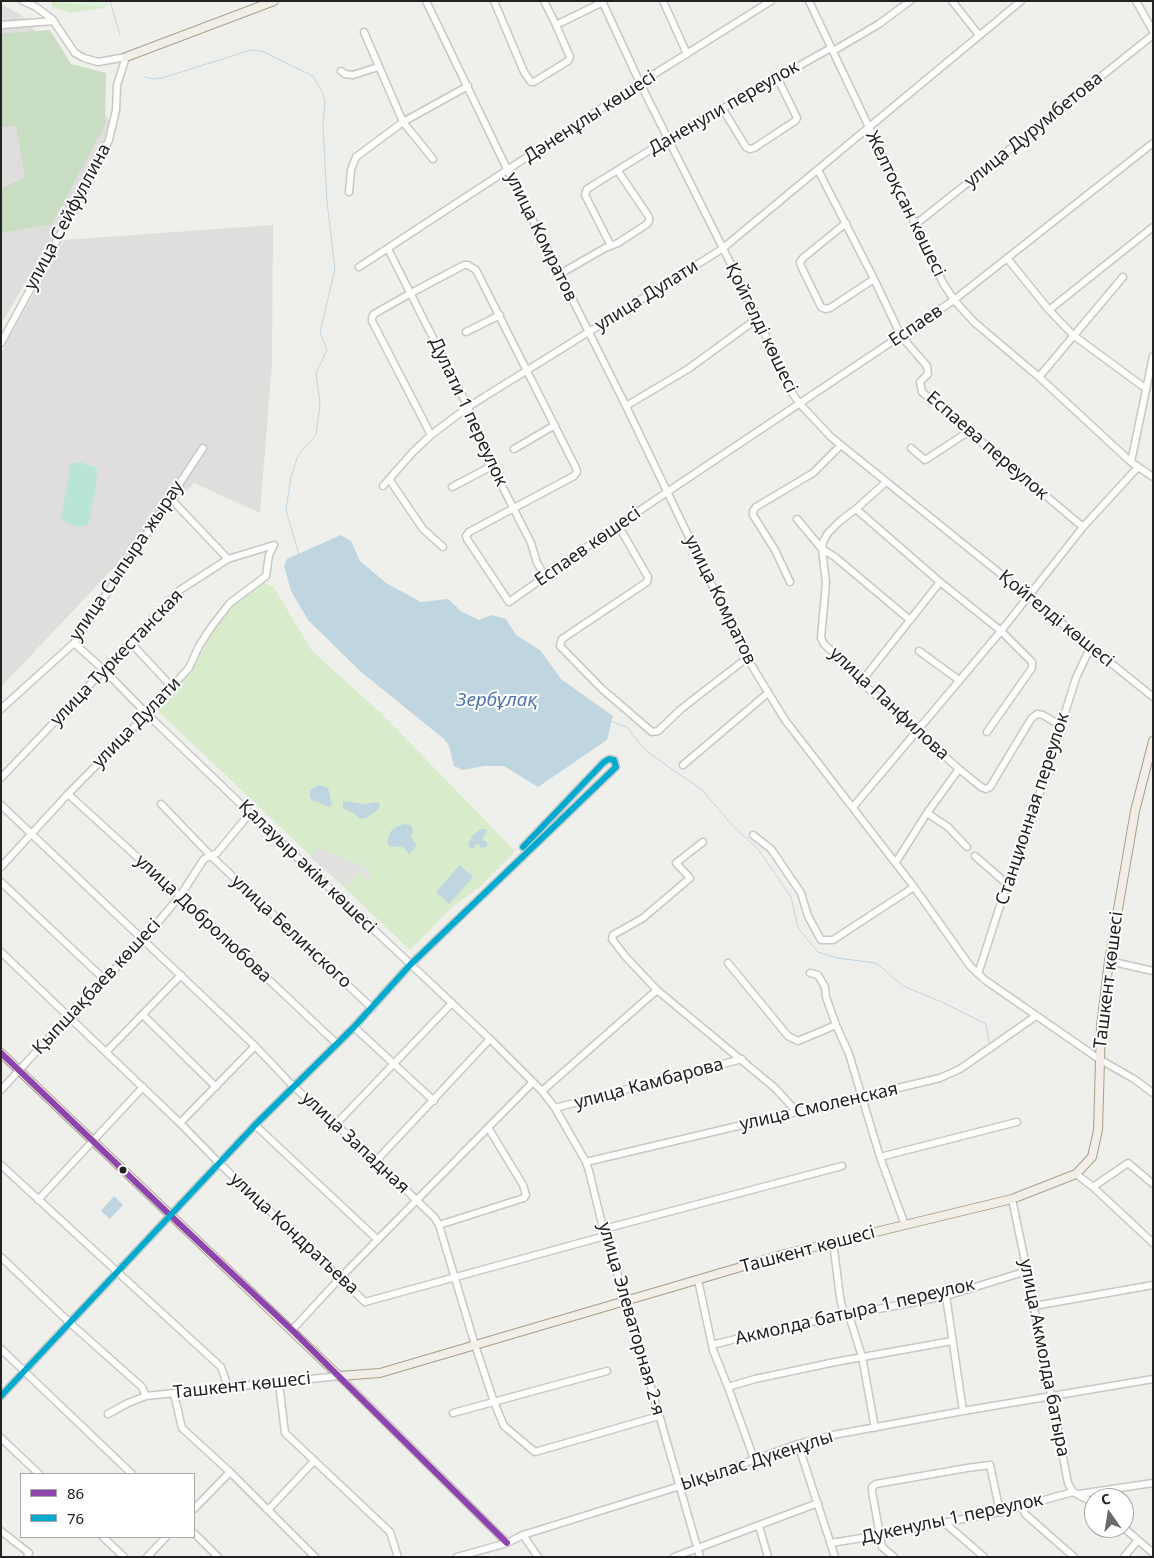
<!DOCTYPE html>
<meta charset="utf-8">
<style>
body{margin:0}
#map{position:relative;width:1154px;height:1558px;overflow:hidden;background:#efefeb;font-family:"Noto Sans",sans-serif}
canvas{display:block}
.frame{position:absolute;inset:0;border:2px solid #222;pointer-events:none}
.legend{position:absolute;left:20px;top:1473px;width:175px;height:65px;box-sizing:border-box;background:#fff;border:1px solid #a7a7a7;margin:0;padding:6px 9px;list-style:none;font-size:15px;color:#222}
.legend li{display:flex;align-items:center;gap:10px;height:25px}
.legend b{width:25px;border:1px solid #a7a7a7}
.north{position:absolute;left:1084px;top:1488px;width:50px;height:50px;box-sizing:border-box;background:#fff;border:1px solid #a7a7a7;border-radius:50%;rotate:347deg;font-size:14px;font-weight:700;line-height:20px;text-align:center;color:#222}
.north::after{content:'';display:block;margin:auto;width:18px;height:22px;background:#6a6a68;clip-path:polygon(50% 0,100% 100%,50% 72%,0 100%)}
</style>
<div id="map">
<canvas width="1154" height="1558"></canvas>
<div class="frame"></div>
<ul class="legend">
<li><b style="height:6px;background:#8e44ad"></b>86</li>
<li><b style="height:6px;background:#00a9ce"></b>76</li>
</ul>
<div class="north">С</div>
</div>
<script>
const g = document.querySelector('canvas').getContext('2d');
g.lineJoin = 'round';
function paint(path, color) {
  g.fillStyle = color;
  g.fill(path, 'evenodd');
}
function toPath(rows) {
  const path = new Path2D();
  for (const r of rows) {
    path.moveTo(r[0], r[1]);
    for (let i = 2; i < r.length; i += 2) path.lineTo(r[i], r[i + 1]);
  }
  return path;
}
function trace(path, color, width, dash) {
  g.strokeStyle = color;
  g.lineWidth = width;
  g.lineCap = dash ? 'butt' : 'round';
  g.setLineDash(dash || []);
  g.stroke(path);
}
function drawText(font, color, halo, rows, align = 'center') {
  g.font = font + ' "Noto Sans",sans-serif';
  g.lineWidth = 4;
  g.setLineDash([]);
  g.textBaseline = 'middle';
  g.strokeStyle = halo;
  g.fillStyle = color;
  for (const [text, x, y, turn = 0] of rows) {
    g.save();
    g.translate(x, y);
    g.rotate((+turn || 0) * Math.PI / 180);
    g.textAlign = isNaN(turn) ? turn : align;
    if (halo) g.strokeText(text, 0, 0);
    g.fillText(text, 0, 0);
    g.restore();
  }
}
const residential = toPath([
 [1,4,23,16,117,129,1,324],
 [273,225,272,363,260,513,194,483,1,687,1,353,64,240]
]);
const grass = toPath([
 [52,1,108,1,105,8,71,13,52,7],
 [260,582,273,586,312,651,381,713,515,851,481,886,452,907,410,950,158,711,192,671,212,632,238,601]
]);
const forest = toPath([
 [50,30,71,64,106,73,105,125,52,224,1,233,1,189,25,177,16,126,1,127,1,34]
]);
const park = toPath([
 [38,1,107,1,105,7]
]);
const pitch = toPath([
 [80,462,97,468,96,487,88,525,80,527,69,524,61,518,71,464]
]);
const parking = toPath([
 [318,848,363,866,372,874,367,879,360,873,346,887,310,857]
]);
const water = toPath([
 [341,535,351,541,360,561,386,583,421,602,448,599,462,612,479,620,491,615,506,619,516,635,540,650,561,679,613,716,607,740,538,787,504,766,484,766,463,770,454,766,449,746,444,739,360,671,308,620,291,591,284,566,287,559],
 [318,785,327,787,329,791,332,804,329,807,312,800,310,797,310,790],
 [346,801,364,804,377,802,379,803,380,808,366,818,360,819,353,813,343,808,343,802],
 [404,824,411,825,413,831,411,837,417,846,409,854,402,846,391,847,389,846,387,841,391,831,396,827],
 [481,829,485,829,487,832,483,837,483,840,487,842,487,846,484,848,480,847,479,844,476,844,474,848,470,848,468,845,473,835],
 [460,865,473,877,449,904,436,892],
 [114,1196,123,1205,110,1219,101,1211]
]);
const stream = toPath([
 [110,1,120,35],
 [145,77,153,79,162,78,251,50,262,51,313,76,323,94,325,102,323,124,327,202,335,269,320,332,327,350,316,373,320,404,316,435,298,455,291,477,286,510,299,555],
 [613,722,627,727,645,750,702,790,733,826,758,849,791,897,798,928,818,952,837,958,876,963,903,986,944,1003,986,1024,989,1043]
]);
const minor = toPath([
 [23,1,36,7,52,19,75,53,84,58,98,62,126,57],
 [426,1,508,171,626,406,747,658,785,720,914,887,970,966,985,980,1099,1059,1134,1079,1153,1093],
 [494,1,524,72,531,82,534,82,568,61,570,57,556,25,544,1],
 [602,1,640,83,758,318,790,390,800,404,831,437,1153,697],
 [663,1,687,54],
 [809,1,943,283,954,300,974,322,1039,377,1131,462,1153,477],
 [952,1,979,35],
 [1136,1,1153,31],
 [1,25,54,21],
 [556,25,603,2],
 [364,32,403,122,433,159],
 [833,51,879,24,910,1],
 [341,71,345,74,353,75,378,67],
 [722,108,746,147,750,149,754,148,795,121,797,118,777,77],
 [818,170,874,279,901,336,927,366,928,374,920,382,922,392,1083,527],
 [349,192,351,170,356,157,403,122,468,86],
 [846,223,803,258,800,262,801,266,821,307,825,309,830,308,874,279],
 [916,224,1153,35],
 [611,246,585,195,587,189,668,139,831,48],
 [388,249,468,407,492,466,531,543,537,563,545,576],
 [1007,258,1049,310,1073,335,1145,388],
 [359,267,640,83,771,1],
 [560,274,605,248,618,243,647,224,649,221,649,217,618,171],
 [1049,310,1153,227],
 [466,332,500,315],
 [1,343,86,187,109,140,116,110,117,85,126,57],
 [1039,377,1123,277],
 [626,406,688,369,758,318],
 [431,435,372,321,372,317,374,314,411,293,464,265,468,265,476,270,576,468,577,472,574,476,469,532,466,536,467,539,509,602,618,525,954,300,1153,143],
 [911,448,925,460,968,432],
 [514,449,555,425],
 [1131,462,1153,356],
 [389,479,423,529,443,547],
 [886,482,856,509,840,521,828,533,823,542,822,549,826,583,821,638,824,644,849,667,861,682,959,769,981,787,986,789,990,787,1031,719,1037,714,1043,715,1061,726],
 [383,486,413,452,431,435,468,407,722,249,1021,1],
 [452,487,492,466],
 [169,497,228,559],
 [856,509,940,582,1001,631,1032,662,1032,668,987,732],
 [797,519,822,549,835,557,910,620],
 [618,525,648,577,647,582,562,639,560,646,601,688,652,732,658,731,681,709,747,658],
 [790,582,775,550,753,515,753,511,756,507,813,473,841,445],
 [130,642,172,687],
 [74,643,105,671,147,714,250,813,490,1039,542,1091,555,1108,586,1162,589,1171,605,1236,626,1300,700,1557],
 [919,651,959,680],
 [861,682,940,582],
 [1,709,74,643,203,448],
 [683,765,768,693],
 [1,778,180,590,228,559,274,545],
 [68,794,180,896,337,1044],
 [161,804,210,855,372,1008],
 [1,805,255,1046,293,1086,376,1161,435,1218,439,1225,475,1345,494,1402,504,1426,535,1452,659,1416],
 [853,807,1001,631,1083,527,1138,467],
 [927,813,948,827,967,847],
 [753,835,771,849,801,893,808,916,821,940,833,940,914,887],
 [703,842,676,863,690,878,643,918,613,935,612,939,625,956,657,990,775,1088,797,1112],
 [975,856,1007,884],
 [896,862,927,813,959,769],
 [1,867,68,794,147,714,189,668,199,646,212,626,230,603,266,576,269,555,274,545],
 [1,882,105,980],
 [1,952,180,1123,219,1163,365,1302,605,1236],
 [1109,961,1153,971],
 [728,963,788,1036,798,1041,836,1025],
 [810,973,818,975,825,987,826,997,836,1025,849,1054,880,1157,905,1225],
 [978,974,1007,884,1020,855,1076,678,1091,646],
 [143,1015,216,1087],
 [354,1027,434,1101],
 [106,1052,181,975],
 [1,1090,69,1016,143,940,180,896,204,859,217,853,250,813],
 [542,1091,657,990],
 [555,1108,742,1059],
 [180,1123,255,1046],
 [336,1124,452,1003],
 [255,1125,378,1240],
 [880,1157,1017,1122],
 [376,1161,490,1039],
 [586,1162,940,1078,960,1069,1036,1016],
 [1,1165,221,1367,228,1387],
 [1076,1174,1093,1187,1153,1243],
 [1093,1187,1128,1163,1153,1184],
 [1012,1199,1027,1271,1068,1483,1073,1492,1094,1503],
 [38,1200,143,1087],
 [439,1225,524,1198,526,1195,523,1185,489,1129],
 [604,1229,842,1166],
 [833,1242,840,1297,844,1316],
 [1,1257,70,1323,142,1387,146,1396],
 [698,1280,713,1350,728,1387,754,1459],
 [946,1296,963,1411],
 [1034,1306,1153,1285],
 [849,1315,862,1357,875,1428],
 [292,1330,341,1277,533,1082],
 [712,1345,779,1328,946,1296,1027,1271],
 [1,1349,132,1474],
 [279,1383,285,1433,390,1532,398,1557],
 [728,1387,755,1379,835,1362,952,1341],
 [174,1394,182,1428,230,1472,315,1557],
 [1,1396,255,1125,354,1027,410,965,616,767,614,760,609,759,604,762,523,847],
 [453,1413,607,1371],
 [108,1414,128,1403,146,1396,339,1376,507,1543],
 [1,1438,39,1474],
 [798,1444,835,1557],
 [1079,1494,1153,1483],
 [1023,1506,1025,1514,1074,1557],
 [194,1509,230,1472],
 [268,1510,314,1461],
 [945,1523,984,1557],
 [759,1526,768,1557],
 [1124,1528,1153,1553],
 [1,1531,29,1553,27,1557],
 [194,1533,218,1557],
 [523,1535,538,1557],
 [103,1537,124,1557],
 [831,1543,880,1535,1000,1512,1073,1492],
 [147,1557,166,1537],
 [457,1557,507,1543,523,1535,680,1486,798,1444,833,1435,963,1411,1153,1379],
 [674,1557,818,1503],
 [894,1557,882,1547,872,1491,872,1487,876,1484,967,1468,990,1465,1000,1512],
 [1124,1557,1138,1540]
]);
const major = toPath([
 [126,57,274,1],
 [1,1053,339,1376,380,1373,785,1254,1012,1199,1076,1174,1092,1157,1098,1130,1101,1026,1109,961,1135,811,1153,741]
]);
const bus1 = toPath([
 [1,1053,170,1215,292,1330,507,1543]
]);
const bus2 = toPath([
 [1,1396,255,1125,354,1027,410,965,616,767,614,760,609,759,604,762,523,847]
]);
const markers = [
 [123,1170,4.5,"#222"]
];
const streetNames = [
 ["Даненули переулок",724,108,-30],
 ["Дәненұлы көшесі",590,117,-33],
 ["улица Дурумбетова",1034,130,-39],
 ["Желтоқсан көшесі",905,204,64],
 ["улица Сейфуллина",68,217,-62],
 ["улица Комратов",541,237,64],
 ["улица Дулати",647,296,-32],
 ["Еспаев",916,326,-34],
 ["Қойгелді көшесі",761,328,64],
 ["Дулати 1 переулок",468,412,65],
 ["Еспаева переулок",987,446,41],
 ["Еспаев көшесі",588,547,-35],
 ["улица Сыпыра жырау",127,561,-56],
 ["улица Комратов",720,600,64],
 ["Қойгелді көшесі",1056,619,39],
 ["улица Туркестанская",117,658,-46],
 ["улица Панфилова",889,704,43],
 ["улица Дулати",137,723,-46],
 ["Станционная переулок",1033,809,-72],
 ["Қалауыр әкім көшесі",307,867,44],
 ["улица Добролюбова",203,919,43],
 ["улица Белинского",291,932,43],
 ["Ташкент көшесі",1109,980,-83],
 ["Қыпшақбаев көшесі",97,987,-47],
 ["улица Камбарова",649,1084,-15],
 ["улица Смоленская",819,1107,-13],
 ["улица Западная",355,1143,43],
 ["улица Кондратьева",294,1234,43],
 ["Ташкент көшесі",808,1250,-15],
 ["Акмолда батыра 1 переулок",855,1312,-13],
 ["улица Элеваторная 2-я",631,1319,74],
 ["улица Акмолда батыра",1044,1358,79],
 ["Ташкент көшесі",242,1386,-6],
 ["Ықылас Дүкенұлы",757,1461,-18],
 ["Дукенулы 1 переулок",952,1519,-12]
];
const waterNames = [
 ["Зербұлақ",497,701]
];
paint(residential, '#dfdedc');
paint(grass, '#d8eccc');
paint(forest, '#c8ddc1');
paint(park, '#daf4dd');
paint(pitch, '#b8e5d7');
paint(parking, '#e0e0de');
paint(water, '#bfd6e1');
trace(stream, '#bfd6e1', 1);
trace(minor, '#c7c7c5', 9);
trace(major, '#a6a087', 10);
trace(minor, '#fdfdfc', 6);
trace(major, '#f2eee7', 8);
trace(bus1, '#8e44ad', 6);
trace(bus2, '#00a9ce', 6);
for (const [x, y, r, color] of markers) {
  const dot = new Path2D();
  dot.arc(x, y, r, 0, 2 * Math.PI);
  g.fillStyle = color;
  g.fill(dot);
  trace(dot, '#fff', 2);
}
drawText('18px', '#222', '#fff', streetNames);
drawText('italic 19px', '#5075af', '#fff', waterNames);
</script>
